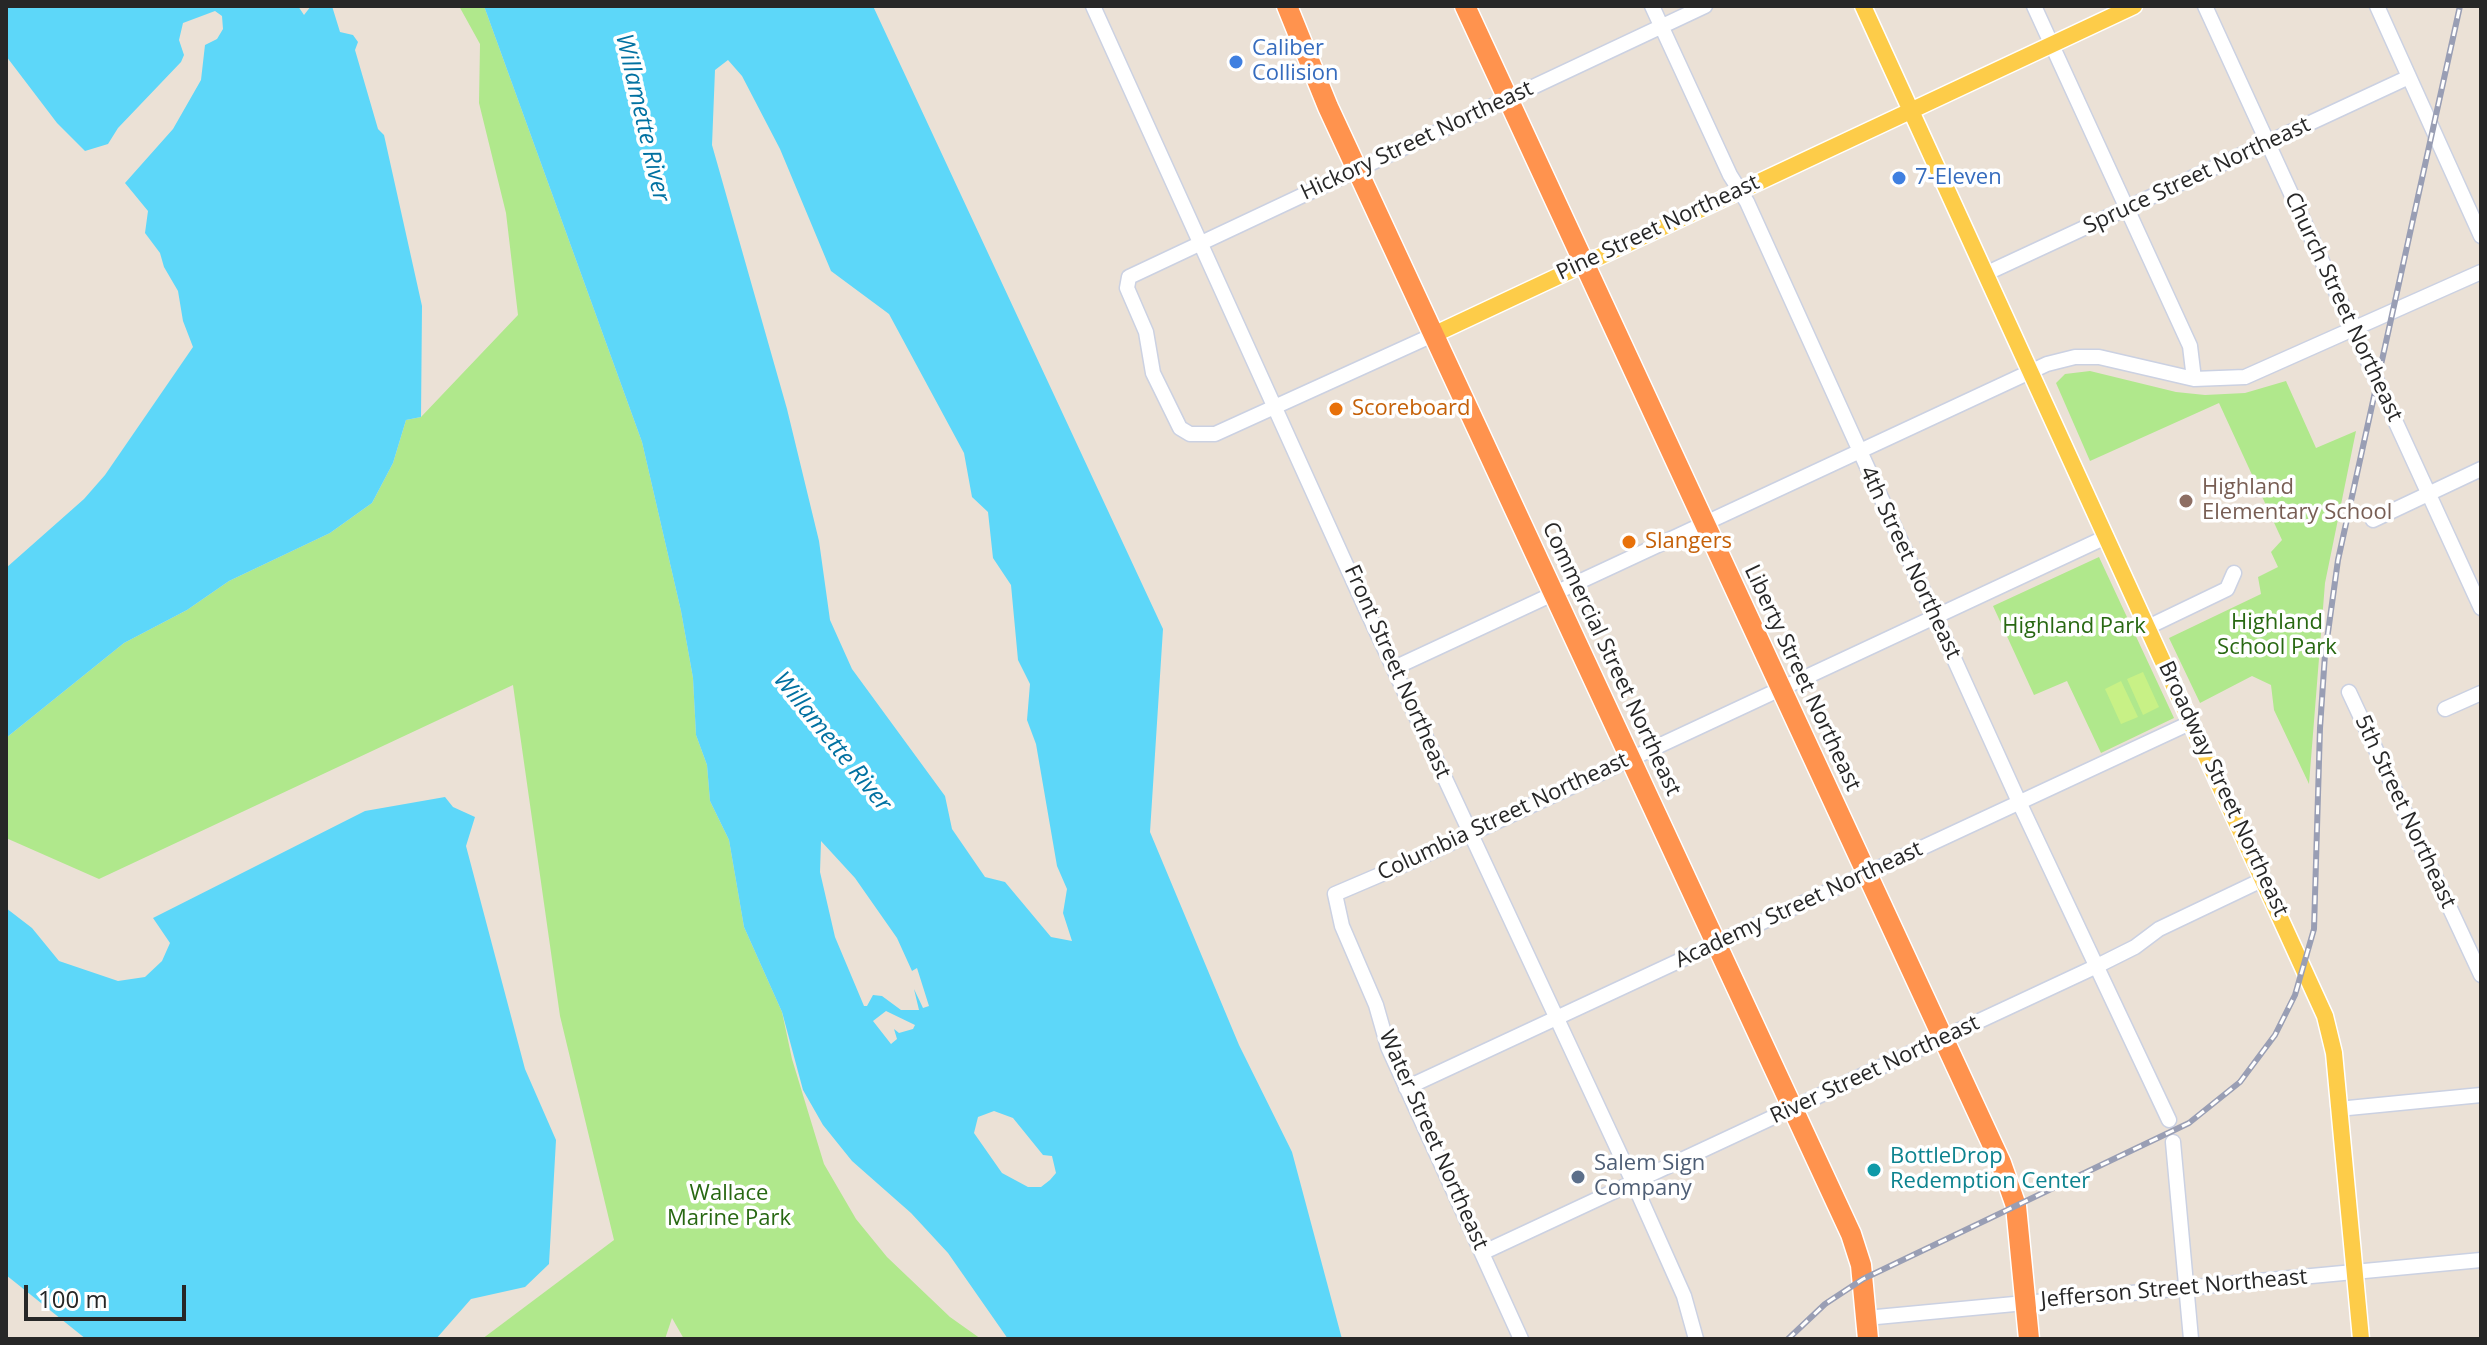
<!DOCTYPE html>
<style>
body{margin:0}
#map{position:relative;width:2487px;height:1345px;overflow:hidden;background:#ebe1d6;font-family:"Open Sans",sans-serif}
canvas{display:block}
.frame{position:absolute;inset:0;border:8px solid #272727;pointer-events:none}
.scale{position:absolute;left:24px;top:1285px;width:162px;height:36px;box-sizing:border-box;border:4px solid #272727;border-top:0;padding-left:10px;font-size:24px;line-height:28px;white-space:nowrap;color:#272727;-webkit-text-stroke:6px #fff;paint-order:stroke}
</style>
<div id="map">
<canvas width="2487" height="1345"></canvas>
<div class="frame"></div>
<div class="scale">100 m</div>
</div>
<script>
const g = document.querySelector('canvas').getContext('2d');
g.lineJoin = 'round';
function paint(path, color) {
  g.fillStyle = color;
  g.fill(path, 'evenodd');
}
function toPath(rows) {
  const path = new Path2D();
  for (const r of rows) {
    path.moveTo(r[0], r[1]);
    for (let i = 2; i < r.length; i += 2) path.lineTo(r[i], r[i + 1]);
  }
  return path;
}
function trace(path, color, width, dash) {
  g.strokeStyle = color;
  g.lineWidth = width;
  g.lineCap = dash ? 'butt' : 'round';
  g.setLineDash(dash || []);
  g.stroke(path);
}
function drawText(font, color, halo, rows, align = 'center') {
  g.font = font + ' "Open Sans",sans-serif';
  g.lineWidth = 7;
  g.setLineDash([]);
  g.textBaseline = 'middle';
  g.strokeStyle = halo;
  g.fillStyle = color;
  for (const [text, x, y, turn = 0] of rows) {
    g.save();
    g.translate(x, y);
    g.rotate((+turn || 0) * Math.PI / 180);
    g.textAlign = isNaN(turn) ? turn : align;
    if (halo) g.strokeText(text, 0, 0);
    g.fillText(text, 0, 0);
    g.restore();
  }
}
const green = toPath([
 [459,6,484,6,642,442,681,611,693,678,696,735,707,765,710,801,729,840,744,927,782,1012,792,1059,824,1164,856,1219,887,1257,950,1317,981,1339,684,1339,672,1318,665,1339,482,1339,614,1240,560,1016,513,685,99,879,6,838,6,738,124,643,187,610,229,581,330,533,372,503,393,463,406,420,421,417,518,315,506,213,479,103,480,44],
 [2090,371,2176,392,2205,395,2245,393,2286,381,2316,448,2356,431,2325,583,2309,784,2274,710,2271,685,2252,676,2200,703,2169,638,2261,594,2258,577,2278,567,2271,552,2282,540,2219,403,2090,461,2056,383,2065,374],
 [2099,557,2174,718,2101,753,2067,681,2034,695,1993,606]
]);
const pitch = toPath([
 [2143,672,2159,707,2143,715,2127,679],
 [2121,681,2138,717,2121,724,2105,689]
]);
const water = toPath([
 [6,6,298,6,304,15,311,6,332,6,340,32,353,35,358,42,355,50,378,129,384,135,422,306,421,417,406,420,393,463,372,503,330,533,229,581,187,610,124,643,6,738,6,568,84,499,105,475,193,347,183,321,178,291,164,267,160,253,145,233,148,211,125,183,173,129,201,80,205,45,217,39,223,29,222,16,215,11,183,23,179,40,184,55,181,62,118,128,108,144,85,151,57,123,6,56],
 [484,6,873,6,1163,629,1150,832,1239,1045,1292,1152,1342,1339,1008,1339,948,1253,911,1213,852,1161,823,1125,803,1090,782,1012,744,927,729,840,710,801,707,765,696,735,693,678,681,611,642,442],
 [728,60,742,76,780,149,831,271,889,314,964,453,972,497,988,512,993,558,1011,585,1018,660,1030,684,1027,720,1036,744,1057,866,1067,889,1063,913,1072,941,1051,937,1005,882,985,877,952,829,945,796,852,669,830,620,819,541,787,409,712,145,715,70],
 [821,841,855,878,897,938,912,971,917,968,929,1006,923,1008,914,989,919,1010,901,1010,882,996,873,995,867,1006,864,1006,835,937,820,872],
 [886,1011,915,1025,913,1029,899,1033,894,1029,897,1039,891,1044,873,1021],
 [994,1111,1013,1118,1043,1155,1052,1156,1056,1173,1050,1180,1041,1187,1028,1187,1002,1173,974,1133,978,1117],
 [445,797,453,807,475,817,466,846,525,1069,556,1140,549,1264,525,1287,471,1299,436,1339,86,1339,6,1275,6,908,32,928,59,961,118,981,145,977,162,961,170,943,153,918,365,811]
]);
const minor = toPath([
 [1093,6,1366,609,1634,1184,1684,1296,1696,1339],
 [1652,6,1730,175,1747,202,2019,802,2169,1120],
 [2034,6,2190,346,2194,379],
 [2205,6,2481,608],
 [2377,6,2481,236],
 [1985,274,2409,77],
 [1433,335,1215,434,1190,434,1180,428,1153,373,1146,332,1127,288,1129,277,1705,6],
 [2373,520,2481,469],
 [2148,627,2227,589,2234,573],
 [1394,668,2047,364,2075,357,2099,357,2194,379,2245,377,2481,272],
 [2349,692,2481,975],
 [2445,709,2481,693],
 [1406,1088,2192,722],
 [2338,1109,2481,1095],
 [2173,1142,2191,1339],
 [1482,1253,2097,966,2135,947,2159,929,2264,879],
 [1866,1318,2481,1260],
 [1521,1339,1388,1047,1376,1005,1342,926,1335,894,1410,862,2106,537]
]);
const major = toPath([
 [1863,6,2325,1016,2334,1053,2361,1339],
 [1433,335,2134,6]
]);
const highway = toPath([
 [1287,6,1328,107,1851,1234,1861,1265,1868,1339],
 [1465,6,2001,1163,2016,1206,2029,1339]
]);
const rail = toPath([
 [1788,1339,1825,1304,1863,1279,2189,1123,2240,1082,2275,1035,2295,995,2314,929,2320,728,2325,654,2338,560,2460,6]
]);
const markers = [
 [1236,62,8,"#3f7fe0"],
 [1899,178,8,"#3f7fe0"],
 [1336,409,8,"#e8710a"],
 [2186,501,8,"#8d6e63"],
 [1629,542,8,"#e8710a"],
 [1874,1170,8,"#0f9aa8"],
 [1578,1177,8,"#5c6f8a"]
];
const shopNames = [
 ["Caliber",1252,49],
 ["Collision",1252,74],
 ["7-Eleven",1915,178]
];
const streetNames = [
 ["Hickory Street Northeast",1417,141,-25],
 ["Spruce Street Northeast",2197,176,-25],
 ["Pine Street Northeast",1658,228,-25],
 ["Church Street Northeast",2343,307,65],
 ["4th Street Northeast",1910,563,65],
 ["Commercial Street Northeast",1611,659,65],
 ["Front Street Northeast",1397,672,66],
 ["Liberty Street Northeast",1802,678,65],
 ["Broadway Street Northeast",2223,789,65],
 ["5th Street Northeast",2405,812,65],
 ["Columbia Street Northeast",1503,817,-25],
 ["Academy Street Northeast",1799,905,-25],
 ["River Street Northeast",1875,1070,-25],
 ["Water Street Northeast",1433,1140,66],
 ["Jefferson Street Northeast",2174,1289,-5]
];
const foodNames = [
 ["Scoreboard",1352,409],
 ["Slangers",1645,542]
];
const educationNames = [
 ["Highland",2202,488],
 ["Elementary School",2202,513]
];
const parkNames = [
 ["Highland",2277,623],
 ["School Park",2277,648],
 ["Highland Park",2074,627],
 ["Wallace",729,1194],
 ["Marine Park",729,1219]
];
const cultureNames = [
 ["BottleDrop",1890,1157],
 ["Redemption Center",1890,1182]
];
const serviceNames = [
 ["Salem Sign",1594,1164],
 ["Company",1594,1189]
];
const waterNames = [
 ["Willamette River",642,118,77],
 ["Willamette River",832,742,51]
];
paint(green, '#b0e88c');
paint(pitch, '#c8f186');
paint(water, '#5dd7f9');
trace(minor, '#cbd1e2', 17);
trace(major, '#fff', 19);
trace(highway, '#fff', 23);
trace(minor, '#fff', 14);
trace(major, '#fdcc49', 16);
trace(highway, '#ff934e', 20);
trace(rail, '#999eb4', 6);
trace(rail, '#fff', 3, [9]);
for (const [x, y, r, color] of markers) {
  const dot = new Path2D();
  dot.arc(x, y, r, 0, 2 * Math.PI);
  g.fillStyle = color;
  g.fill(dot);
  trace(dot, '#fff', 3);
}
drawText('22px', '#366cbe', '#fff', shopNames, 'left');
drawText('22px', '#272727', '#fff', streetNames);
drawText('22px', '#c56008', '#fff', foodNames, 'left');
drawText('22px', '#785e54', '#fff', educationNames, 'left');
drawText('22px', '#286812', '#fff', parkNames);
drawText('22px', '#0d838f', '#fff', cultureNames, 'left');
drawText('22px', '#4e5e75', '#fff', serviceNames, 'left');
drawText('italic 24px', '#0171a1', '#fff', waterNames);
</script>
